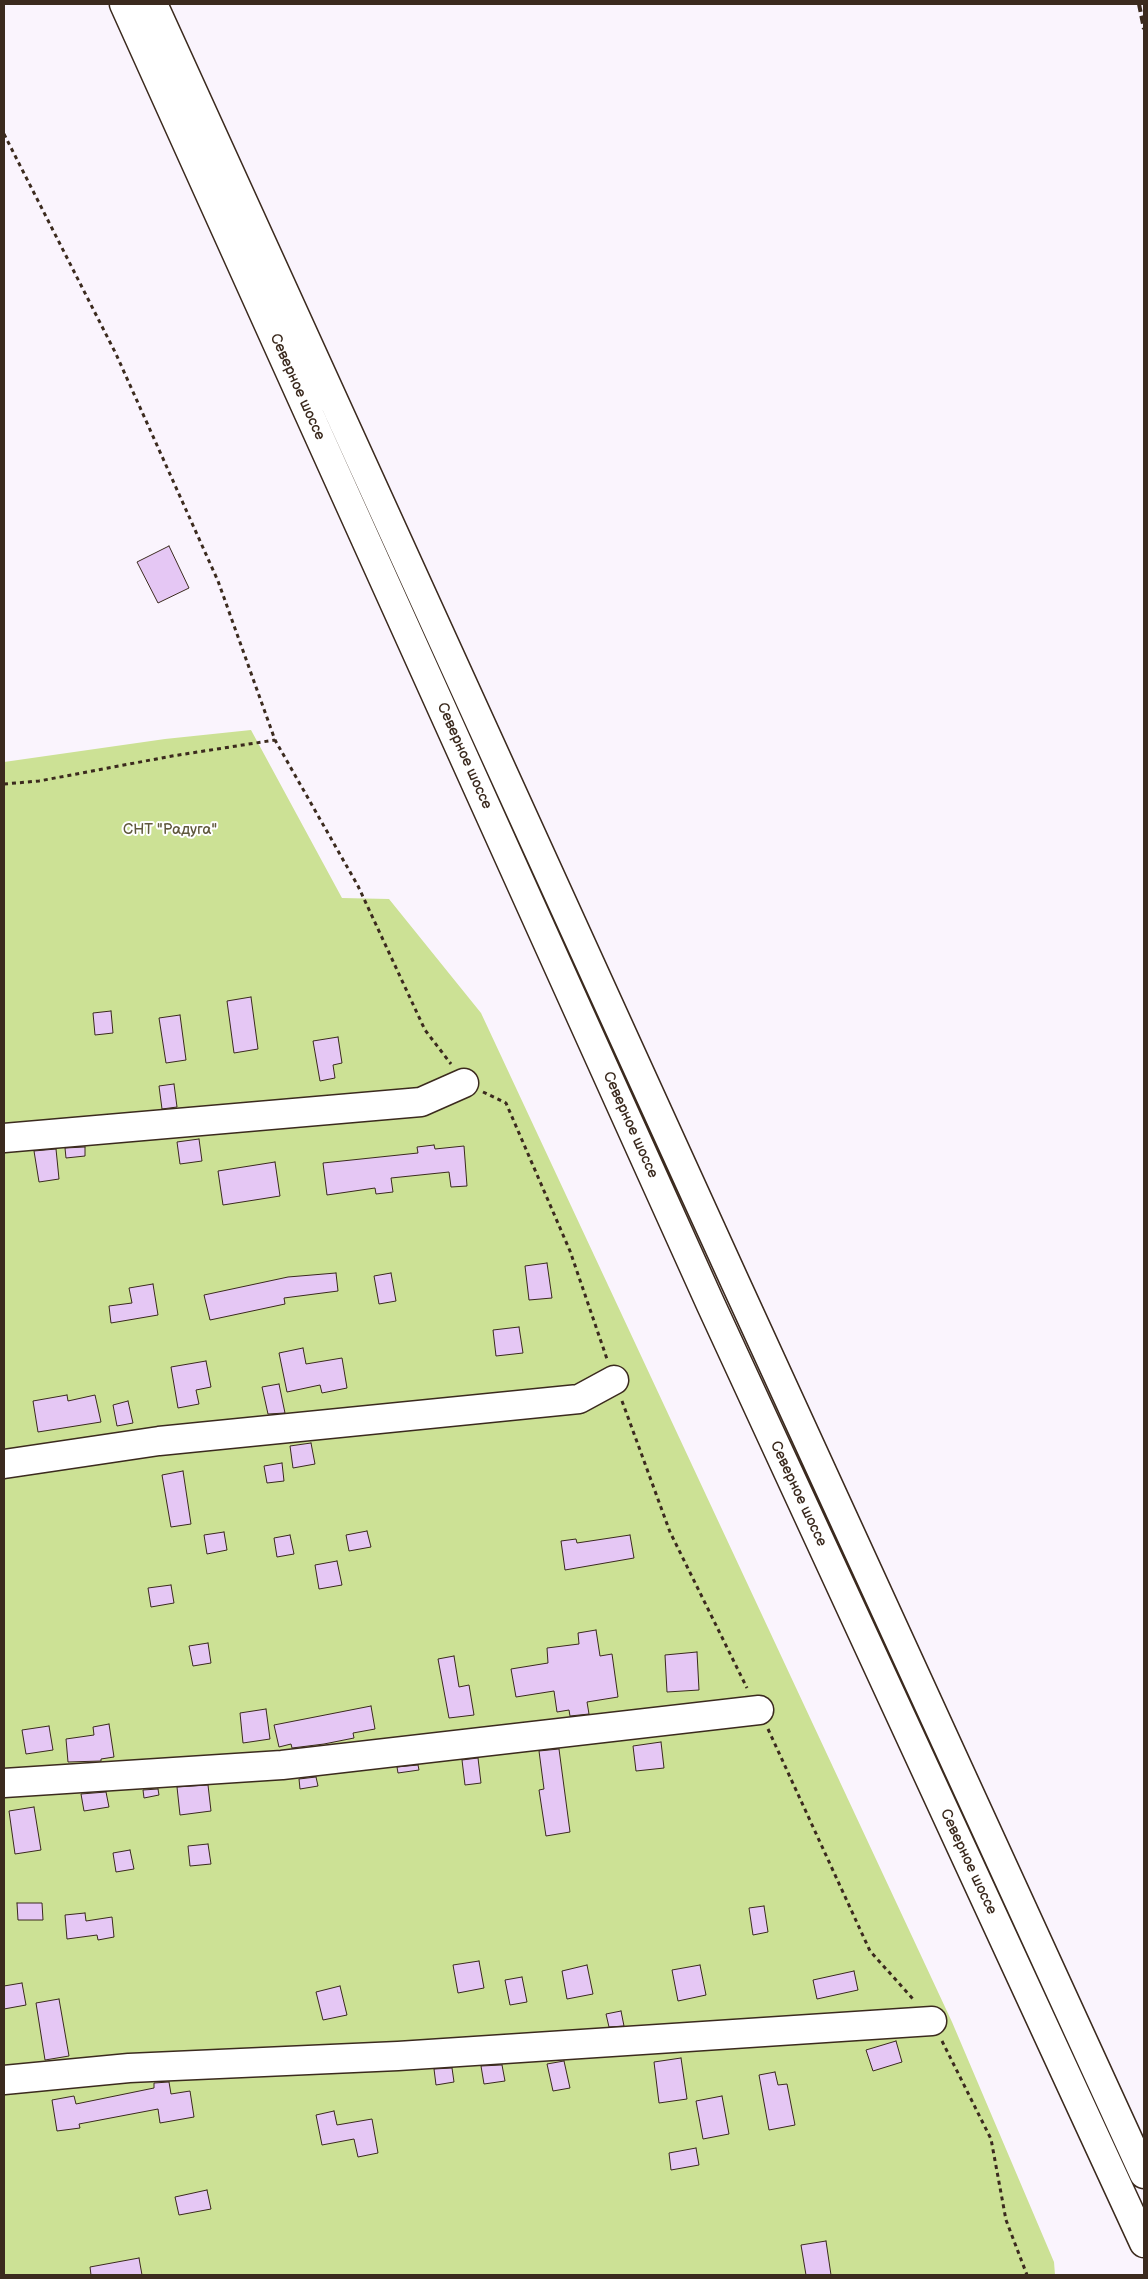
<!DOCTYPE html>
<meta charset="utf-8">
<style>
body{margin:0}
#map{position:relative;width:1148px;height:2279px;overflow:hidden;background:#faf4fd;font-family:"Balsamiq Sans",sans-serif}
canvas{display:block}
.frame{position:absolute;inset:0;border:5px solid #3b2a1e;pointer-events:none}
</style>
<div id="map">
<canvas width="1148" height="2279"></canvas>
<div class="frame"></div>
</div>
<script>
const g = document.querySelector('canvas').getContext('2d');
g.lineJoin = 'round';
function paint(path, color) {
  g.fillStyle = color;
  g.fill(path, 'evenodd');
}
function toPath(rows) {
  const path = new Path2D();
  for (const r of rows) {
    path.moveTo(r[0], r[1]);
    for (let i = 2; i < r.length; i += 2) path.lineTo(r[i], r[i + 1]);
  }
  return path;
}
function trace(path, color, width, dash) {
  g.strokeStyle = color;
  g.lineWidth = width;
  g.lineCap = dash ? 'butt' : 'round';
  g.setLineDash(dash || []);
  g.stroke(path);
}
function drawText(font, color, halo, rows, align = 'center') {
  g.font = font + ' "Balsamiq Sans",sans-serif';
  g.lineWidth = 4;
  g.setLineDash([]);
  g.textBaseline = 'middle';
  g.strokeStyle = halo;
  g.fillStyle = color;
  for (const [text, x, y, turn = 0] of rows) {
    g.save();
    g.translate(x, y);
    g.rotate((+turn || 0) * Math.PI / 180);
    g.textAlign = isNaN(turn) ? turn : align;
    if (halo) g.strokeText(text, 0, 0);
    g.fillText(text, 0, 0);
    g.restore();
  }
}
const green = toPath([
 [251,730,342,898,389,899,481,1013,952,2022,1054,2262,1055,2275,4,2275,4,762,165,739]
]);
const building = toPath([
 [169,546,189,588,158,603,137,562,169,546],
 [251,997,258,1049,234,1053,227,1001,251,997],
 [111,1011,113,1033,95,1035,93,1013,111,1011],
 [180,1015,186,1060,166,1063,159,1018,180,1015],
 [338,1037,342,1063,333,1065,335,1078,320,1081,313,1041,338,1037],
 [174,1084,177,1107,162,1109,159,1086,174,1084],
 [199,1139,202,1161,180,1164,177,1142,199,1139],
 [434,1145,435,1149,464,1146,467,1186,451,1187,449,1172,391,1178,393,1192,376,1194,375,1188,327,1195,323,1163,418,1153,417,1147,434,1145],
 [85,1147,85,1156,66,1158,65,1148,85,1147],
 [56,1149,59,1179,39,1182,34,1151,56,1149],
 [275,1162,280,1196,223,1205,218,1171,275,1162],
 [547,1263,552,1298,529,1300,525,1266,547,1263],
 [336,1273,338,1291,284,1298,285,1304,210,1320,204,1295,288,1277,336,1273],
 [391,1273,396,1301,379,1304,374,1276,391,1273],
 [153,1284,158,1315,111,1323,109,1306,132,1303,129,1288,153,1284],
 [519,1327,523,1353,496,1356,493,1330,519,1327],
 [303,1348,306,1364,342,1358,347,1388,322,1393,320,1385,287,1392,279,1353,303,1348],
 [206,1361,211,1387,196,1390,199,1404,178,1408,171,1367,206,1361],
 [279,1384,285,1413,268,1414,262,1387,279,1384],
 [67,1395,68,1401,95,1395,101,1422,38,1432,33,1401,67,1395],
 [128,1401,133,1423,117,1426,113,1405,128,1401],
 [311,1443,315,1464,293,1468,290,1446,311,1443],
 [282,1463,284,1481,267,1483,264,1466,282,1463],
 [183,1471,191,1524,171,1527,162,1475,183,1471],
 [367,1531,371,1547,349,1551,346,1535,367,1531],
 [224,1532,227,1550,207,1554,204,1535,224,1532],
 [290,1535,294,1554,277,1557,274,1538,290,1535],
 [630,1535,634,1558,565,1570,561,1541,576,1539,577,1543,630,1535],
 [337,1561,342,1585,319,1589,315,1565,337,1561],
 [171,1585,174,1603,151,1607,148,1588,171,1585],
 [596,1630,600,1656,612,1654,618,1697,587,1702,589,1714,570,1716,569,1710,557,1712,554,1691,516,1697,511,1669,548,1663,547,1648,579,1644,578,1633,596,1630],
 [208,1643,211,1663,193,1666,189,1646,208,1643],
 [697,1652,699,1690,667,1692,665,1655,697,1652],
 [454,1656,459,1687,469,1685,474,1715,449,1718,438,1659,454,1656],
 [371,1706,375,1729,353,1733,354,1738,324,1744,292,1748,291,1744,279,1747,274,1725,371,1706],
 [266,1709,270,1739,243,1743,240,1713,266,1709],
 [109,1724,114,1757,101,1759,101,1761,68,1762,66,1739,94,1735,93,1727,109,1724],
 [49,1726,53,1750,26,1754,22,1730,49,1726],
 [661,1742,664,1768,636,1771,633,1746,661,1742],
 [559,1749,570,1832,546,1836,539,1790,544,1789,539,1751,559,1749],
 [478,1758,481,1783,465,1785,462,1760,478,1758],
 [418,1765,419,1770,398,1773,397,1767,418,1765],
 [316,1777,318,1786,300,1789,299,1779,316,1777],
 [208,1785,211,1811,180,1815,177,1787,208,1785],
 [158,1789,159,1795,144,1798,143,1790,158,1789],
 [106,1792,109,1807,84,1811,81,1794,106,1792],
 [34,1807,41,1850,15,1854,9,1811,34,1807],
 [208,1844,211,1864,190,1866,188,1846,208,1844],
 [130,1850,134,1869,116,1872,113,1853,130,1850],
 [17,1903,42,1903,43,1920,18,1920,17,1903],
 [764,1906,768,1932,753,1935,749,1908,764,1906],
 [85,1913,86,1921,112,1917,114,1937,98,1940,97,1935,67,1939,65,1915,85,1913],
 [479,1961,484,1988,458,1993,453,1965,479,1961],
 [587,1965,593,1994,567,1999,562,1971,587,1965],
 [700,1965,706,1995,678,2001,672,1970,700,1965],
 [854,1971,858,1990,817,1999,813,1980,854,1971],
 [522,1977,527,2002,510,2005,505,1980,522,1977],
 [22,1983,26,2005,4,2009,4,1986,22,1983],
 [340,1986,347,2015,323,2020,316,1992,340,1986],
 [59,1999,69,2056,45,2060,36,2003,59,1999],
 [621,2011,624,2026,609,2027,606,2014,621,2011],
 [896,2041,902,2062,873,2071,866,2050,896,2041],
 [681,2058,687,2099,659,2103,654,2062,681,2058],
 [564,2061,570,2088,553,2091,547,2064,564,2061],
 [502,2065,505,2081,484,2084,481,2066,502,2065],
 [452,2068,454,2082,436,2085,434,2069,452,2068],
 [775,2072,778,2085,787,2084,795,2125,769,2130,759,2075,775,2072],
 [169,2082,171,2094,190,2091,194,2117,160,2123,158,2109,79,2124,80,2128,57,2131,52,2100,74,2096,76,2104,154,2088,154,2083,169,2082],
 [722,2096,729,2134,703,2139,696,2101,722,2096],
 [334,2111,337,2125,372,2119,378,2153,358,2157,354,2139,322,2145,316,2115,334,2111],
 [696,2148,699,2165,671,2170,669,2153,696,2148],
 [207,2190,211,2209,179,2215,175,2197,207,2190],
 [826,2241,831,2275,806,2275,801,2245,826,2241],
 [139,2258,142,2275,91,2275,90,2267,139,2258]
]);
const path = toPath([
 [4,134,116,354,218,581,275,740,358,886,425,1030,451,1064],
 [4,784,39,781,172,756,275,740],
 [483,1092,506,1103,570,1251,607,1359],
 [622,1401,670,1532,747,1688],
 [768,1729,870,1951,913,1999],
 [942,2041,991,2139,1006,2220,1027,2275]
]);
const minor = toPath([
 [4,1138,421,1102,464,1083],
 [4,1464,159,1441,579,1399,614,1380],
 [4,1783,282,1765,759,1710],
 [4,2080,129,2068,398,2056,932,2021]
]);
const major = toPath([
 [124,4,711,1305,1144,2243],
 [153,4,736,1284,1144,2174]
]);
const rail = toPath([
 [1139,4,1144,29]
]);
const streetNames = [
 ["Северное шоссе",297,387,66],
 ["Северное шоссе",464,756,66],
 ["Северное шоссе",630,1125,66],
 ["Северное шоссе",798,1494,65],
 ["Северное шоссе",968,1862,65]
];
const parkNames = [
 ["СНТ \"Радуга\"",170,830]
];
paint(green, '#cce195');
paint(building, '#e5c7f4');
trace(building, '#3b2a1e', 1);
trace(minor, '#3b2a1e', 31);
trace(major, '#3b2a1e', 31);
trace(path, '#3b2a1e', 3, [4, 4]);
trace(minor, '#fff', 28);
trace(major, '#fff', 28);
trace(rail, '#3b2a1e', 4, [8, 4]);
drawText('15px', '#3b2a1e', '#fff', streetNames);
drawText('15px', '#5f583c', '#fff', parkNames);
</script>
